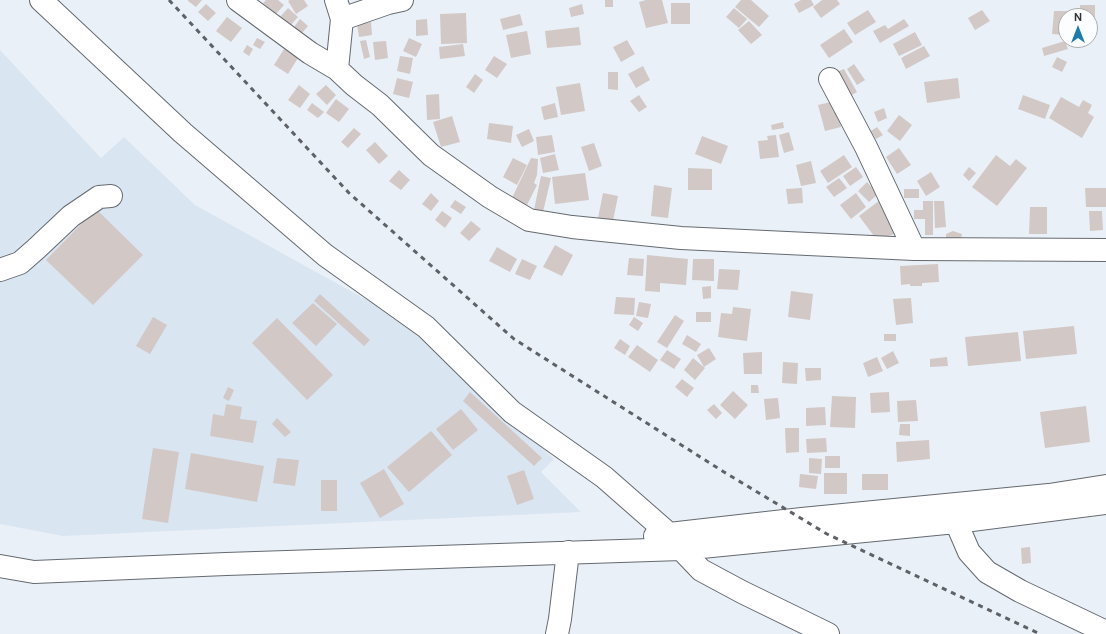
<!DOCTYPE html>
<style>
body{margin:0}
#map{position:relative;width:1106px;height:634px;overflow:hidden;background:#eaf0f7;font-family:"DM Sans",sans-serif}
canvas{display:block}
.north{position:absolute;left:1058px;top:8px;width:40px;height:40px;box-sizing:border-box;background:#fbfdfe;border:1px solid #aaacae;border-radius:50%;rotate:0deg;font-size:11px;font-weight:700;line-height:16px;text-align:center;color:#313336}
.north::after{content:'';display:block;margin:auto;width:14px;height:18px;background:#1d7ca9;clip-path:polygon(50% 0,100% 100%,50% 72%,0 100%)}
</style>
<div id="map">
<canvas width="1106" height="634"></canvas>
<div class="north">N</div>
</div>
<script>
const g = document.querySelector('canvas').getContext('2d');
g.lineJoin = 'round';
function paint(path, color) {
  g.fillStyle = color;
  g.fill(path, 'evenodd');
}
function toPath(rows) {
  const path = new Path2D();
  for (const r of rows) {
    path.moveTo(r[0], r[1]);
    for (let i = 2; i < r.length; i += 2) path.lineTo(r[i], r[i + 1]);
  }
  return path;
}
function trace(path, color, width, dash) {
  g.strokeStyle = color;
  g.lineWidth = width;
  g.lineCap = dash ? 'butt' : 'round';
  g.setLineDash(dash || []);
  g.stroke(path);
}
const built = toPath([
 [0,50,101,158,124,137,195,205,403,320,554,459,541,472,581,512,63,536,0,524]
]);
const building = toPath([
 [188,0,202,0,196,7,188,1],
 [266,0,278,0,284,5,276,14,263,3],
 [290,0,304,0,308,6,296,14,288,1],
 [605,0,613,0,613,7,605,7],
 [646,0,662,0,668,23,646,28,639,2],
 [741,0,751,0,769,16,759,27,735,7],
 [801,0,811,0,814,5,799,13,794,4],
 [822,0,837,0,840,4,821,18,813,7],
 [671,3,690,3,690,24,671,24],
 [206,4,216,13,208,21,198,12],
 [582,4,584,14,571,17,569,8],
 [1080,5,1095,5,1095,17,1080,16],
 [288,8,298,17,289,27,279,18],
 [734,8,747,19,739,28,726,17],
 [868,10,876,22,855,35,847,23],
 [982,10,990,21,975,30,968,18],
 [1054,11,1067,11,1065,35,1052,34],
 [466,13,467,43,441,44,440,14],
 [520,14,523,25,503,30,500,19],
 [227,17,242,28,231,42,216,31],
 [300,19,308,26,302,33,294,27],
 [427,19,428,35,416,36,416,20],
 [904,19,909,26,880,43,873,31,885,25,888,29],
 [749,21,762,35,751,44,738,30],
 [371,22,372,35,359,37,357,24],
 [579,27,581,45,547,48,545,31],
 [844,29,853,42,829,58,820,45],
 [527,31,531,54,511,58,506,35],
 [915,32,922,45,899,56,893,44],
 [257,38,265,42,260,49,253,45],
 [409,38,422,44,416,57,403,51],
 [366,40,370,57,364,59,360,41],
 [627,40,635,54,621,62,613,47],
 [386,41,388,58,375,60,373,42],
 [1065,41,1068,49,1044,56,1042,48],
 [463,44,465,56,440,59,439,47],
 [247,45,253,49,249,56,243,52],
 [924,46,930,56,906,69,901,58],
 [284,49,298,58,288,74,274,65],
 [400,56,413,58,410,74,397,71],
 [494,56,507,64,497,78,485,70],
 [1057,57,1067,62,1062,72,1052,67],
 [854,64,865,80,857,85,847,69],
 [643,66,650,80,636,88,628,74],
 [844,69,857,92,850,96,837,72],
 [608,72,618,72,618,90,608,89],
 [475,74,483,80,474,93,466,87],
 [397,78,413,82,409,98,393,94],
 [958,78,960,98,927,103,924,82],
 [580,83,585,111,561,115,556,87],
 [299,85,310,94,300,108,288,100],
 [326,85,336,95,327,105,316,94],
 [439,94,440,119,427,120,426,95],
 [639,95,647,107,639,112,630,101],
 [1023,95,1050,105,1045,119,1018,109],
 [1061,97,1079,107,1083,100,1092,105,1088,113,1094,117,1082,138,1049,118],
 [336,99,349,109,339,122,326,113],
 [835,101,841,127,825,131,818,105],
 [312,103,324,112,318,118,307,110],
 [555,103,558,117,544,120,541,107],
 [884,108,887,118,878,122,874,112],
 [899,115,912,125,900,141,887,131],
 [452,116,460,142,441,147,433,122],
 [783,122,784,128,772,130,771,125],
 [489,123,513,126,511,143,487,139],
 [877,127,883,135,876,139,871,131],
 [354,128,361,134,348,148,341,142],
 [529,129,534,141,522,147,516,135],
 [789,132,794,150,784,153,779,135],
 [552,135,555,152,538,155,536,137],
 [776,135,779,157,760,159,758,141,768,140,767,136],
 [702,136,728,146,721,164,695,154],
 [375,142,388,156,379,164,366,150],
 [594,143,602,166,589,171,581,147],
 [899,148,911,165,897,174,886,157],
 [555,154,559,170,543,173,540,158],
 [844,155,852,167,828,183,820,171],
 [996,155,1010,166,1016,159,1027,168,997,206,972,187],
 [513,158,527,165,517,185,503,177],
 [531,158,538,159,537,175,534,183,537,185,527,205,512,198],
 [811,161,816,183,801,186,796,165],
 [856,167,863,177,850,186,843,176],
 [969,167,976,173,969,181,963,175],
 [688,168,712,169,712,190,688,190],
 [399,170,410,180,401,190,389,181],
 [931,172,940,187,926,196,917,181],
 [585,173,589,200,555,204,552,177],
 [541,176,551,178,543,212,534,210],
 [839,178,847,188,834,197,826,187],
 [867,182,878,194,869,202,858,191],
 [654,185,672,188,668,218,651,216],
 [802,188,803,203,788,204,786,189],
 [1085,188,1106,188,1106,207,1086,207],
 [904,189,919,189,919,198,904,198],
 [431,193,439,201,431,211,422,204],
 [603,193,618,196,613,221,598,218],
 [856,193,866,207,851,219,840,205],
 [884,197,898,233,888,236,874,236,859,216],
 [455,200,466,207,461,214,450,207],
 [923,201,933,201,933,235,925,235,925,219,914,219,914,210,923,210],
 [934,201,944,201,946,227,935,228],
 [1030,207,1047,207,1047,234,1029,234],
 [96,209,143,255,93,305,46,260],
 [442,211,452,218,445,228,435,220],
 [1089,211,1102,211,1103,230,1090,231],
 [471,221,481,229,469,241,460,233],
 [953,231,962,234,960,244,946,239,946,234],
 [555,245,573,255,562,276,543,267],
 [497,247,517,259,510,272,489,261],
 [647,255,688,259,686,285,660,283,660,292,645,291],
 [629,258,644,259,643,276,627,275],
 [522,259,537,266,530,280,515,274],
 [693,259,714,259,714,281,692,280],
 [938,264,939,282,922,283,922,286,910,286,910,284,901,285,900,266],
 [719,269,740,270,738,290,717,289],
 [711,286,711,298,703,299,702,287],
 [791,291,813,294,810,320,788,317],
 [320,294,370,340,364,346,314,301],
 [616,297,635,298,634,315,614,314],
 [911,298,913,323,896,325,893,299],
 [639,302,651,304,648,318,636,316],
 [313,303,337,324,316,346,292,323],
 [733,307,751,309,747,341,718,337,721,313,732,314],
 [696,312,711,312,711,322,696,322],
 [675,315,684,321,667,348,657,342],
 [153,317,167,325,150,354,136,346],
 [634,317,643,323,638,331,629,325],
 [277,318,333,375,307,400,252,343],
 [1074,326,1077,354,1026,359,1023,331],
 [1018,332,1021,361,968,366,965,337],
 [884,334,896,334,896,341,884,341],
 [687,335,701,344,696,352,682,344],
 [620,339,630,346,625,355,614,348],
 [637,345,658,360,650,372,628,357],
 [709,348,716,359,704,367,697,355],
 [667,350,681,359,674,369,660,360],
 [893,351,899,363,887,369,881,358],
 [762,352,762,374,744,374,743,353],
 [877,357,883,371,868,377,863,363],
 [947,357,948,366,930,367,930,359],
 [693,358,705,368,695,380,684,370],
 [783,362,798,363,797,384,782,383],
 [805,368,821,368,821,380,806,381],
 [682,379,694,388,687,397,675,387],
 [751,385,758,385,759,393,751,393],
 [228,387,234,390,229,401,223,398],
 [733,391,748,405,735,419,720,405],
 [470,392,542,458,534,466,463,401],
 [889,392,890,412,871,413,870,393],
 [832,396,856,397,855,428,830,427],
 [778,398,780,418,766,420,764,399],
 [916,400,918,421,898,422,897,401],
 [226,404,242,407,240,419,257,421,253,443,210,436,213,414,224,416],
 [714,404,722,413,716,419,707,410],
 [1086,406,1090,442,1045,448,1040,412],
 [825,407,826,425,806,426,806,408],
 [461,409,478,430,453,450,436,429],
 [277,418,291,432,285,437,272,424],
 [900,424,910,424,910,436,899,435],
 [785,428,799,428,799,452,786,453],
 [431,431,452,455,409,492,387,467],
 [826,438,827,452,807,453,806,439],
 [929,440,930,459,897,462,896,442],
 [153,448,179,452,168,523,142,519],
 [191,453,264,466,257,502,185,489],
 [825,456,840,456,840,468,825,468],
 [277,458,299,460,295,486,273,483],
 [809,458,822,459,821,474,809,473],
 [384,469,404,504,380,518,360,483],
 [524,470,534,499,517,505,507,476],
 [824,473,847,473,847,494,824,494],
 [800,474,818,476,816,489,799,487],
 [862,474,888,474,888,490,862,490],
 [321,480,337,480,337,511,321,511],
 [1030,547,1031,563,1022,564,1021,548]
]);
const minor = toPath([
 [41,0,183,133,325,255,426,327,512,412,604,477,669,534],
 [238,0,310,53,337,69],
 [336,0,342,19,337,69,354,85,380,105,431,155,490,197,529,220,572,227,681,238,914,249,1106,250],
 [342,19,388,3,402,0],
 [830,79,866,147,914,249],
 [0,270,20,263,36,249,71,216,99,197,111,196],
 [956,522,969,552,987,572,1020,591,1106,632],
 [655,536,669,534,802,519,1049,495,1106,486],
 [681,549,701,570,742,592,828,634],
 [0,566,34,572,226,564,681,549,956,522,1106,503],
 [557,634,560,619,568,552]
]);
const rail = toPath([
 [169,0,349,193,514,339,724,472,827,534,1040,634]
]);
paint(built, '#dae5f2');
paint(building, '#d2c8c6');
trace(minor, '#656a70', 24);
trace(minor, '#fff', 22);
trace(rail, '#5e6165', 3, [5, 5]);
</script>
